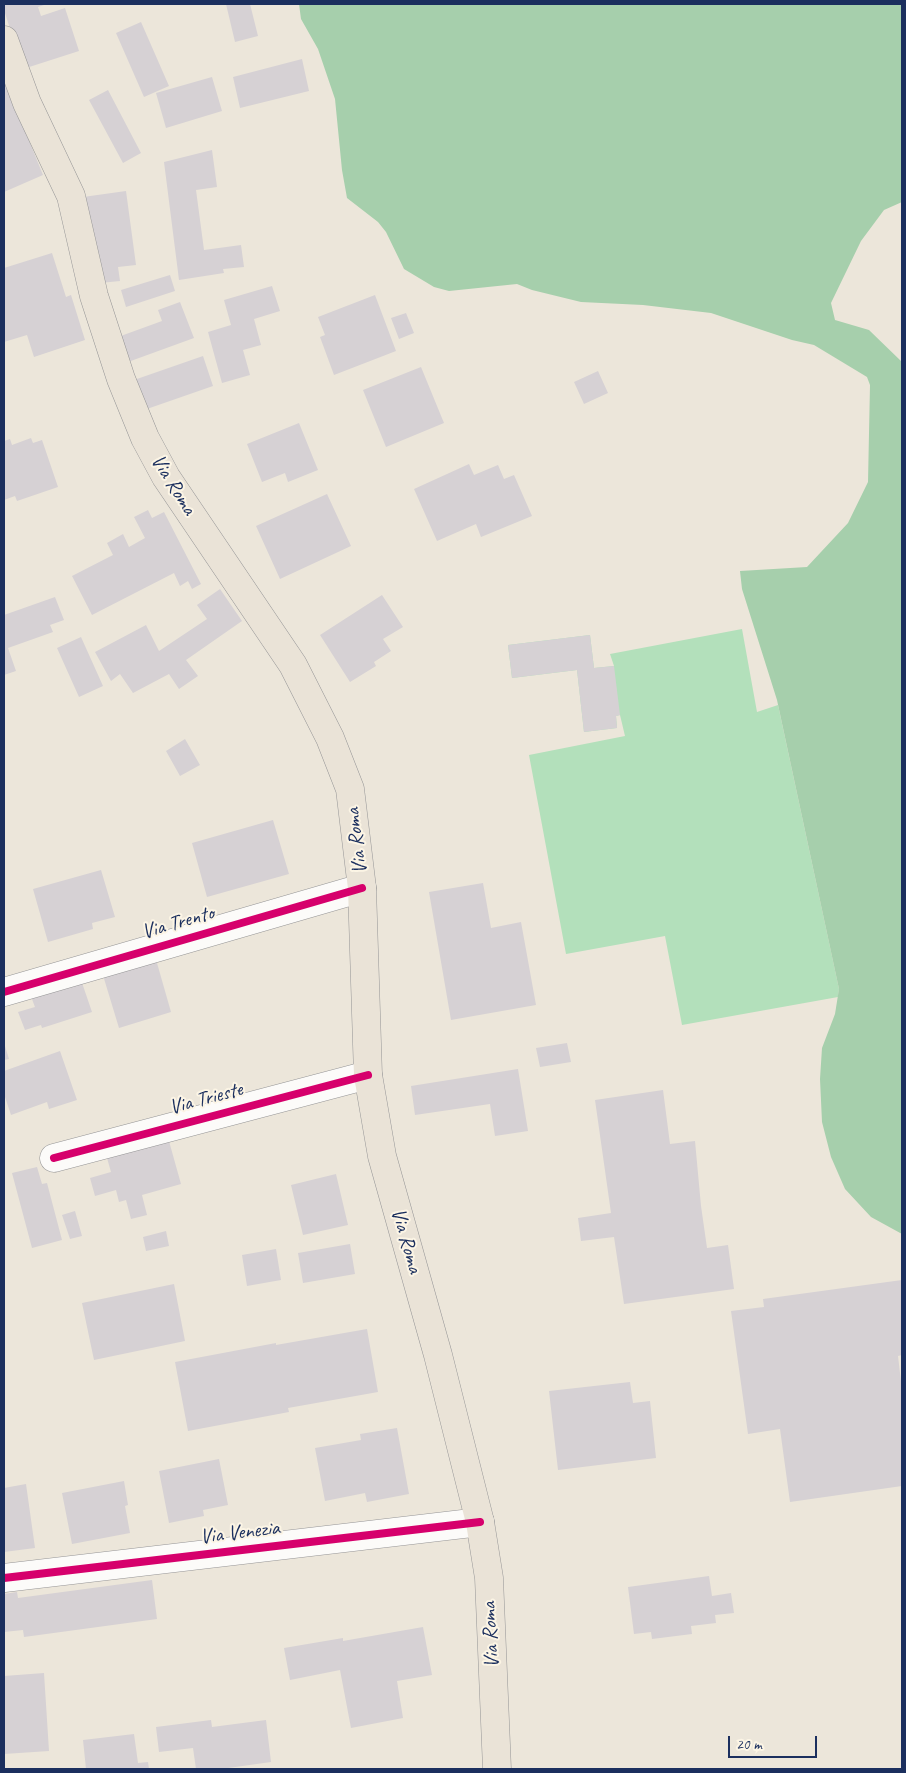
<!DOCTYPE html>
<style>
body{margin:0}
#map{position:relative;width:906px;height:1773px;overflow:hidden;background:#ece6da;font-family:Caveat,sans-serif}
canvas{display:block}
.frame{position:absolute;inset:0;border:5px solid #1b2f5e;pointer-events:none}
.scale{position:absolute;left:728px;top:1736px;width:89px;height:22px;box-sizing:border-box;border:2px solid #1b2f5e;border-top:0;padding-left:6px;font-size:15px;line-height:18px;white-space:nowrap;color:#1b2f5e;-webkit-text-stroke:4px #fcf5e5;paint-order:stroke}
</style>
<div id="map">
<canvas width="906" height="1773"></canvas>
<div class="frame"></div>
<div class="scale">20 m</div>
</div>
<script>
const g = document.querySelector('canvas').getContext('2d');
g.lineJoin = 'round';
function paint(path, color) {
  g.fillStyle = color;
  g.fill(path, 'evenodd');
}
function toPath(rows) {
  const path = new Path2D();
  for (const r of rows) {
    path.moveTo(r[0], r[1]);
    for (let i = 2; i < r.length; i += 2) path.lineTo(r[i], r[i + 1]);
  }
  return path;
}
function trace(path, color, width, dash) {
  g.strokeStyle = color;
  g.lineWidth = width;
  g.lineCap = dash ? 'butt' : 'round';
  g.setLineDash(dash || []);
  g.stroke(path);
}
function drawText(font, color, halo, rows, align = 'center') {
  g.font = font + ' Caveat,sans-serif';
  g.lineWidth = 4;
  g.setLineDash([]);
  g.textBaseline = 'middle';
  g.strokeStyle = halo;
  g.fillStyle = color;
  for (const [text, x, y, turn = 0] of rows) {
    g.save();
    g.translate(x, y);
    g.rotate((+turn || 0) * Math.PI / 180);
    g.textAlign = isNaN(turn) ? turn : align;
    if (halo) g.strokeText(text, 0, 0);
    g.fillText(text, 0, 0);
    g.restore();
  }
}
const green = toPath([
 [742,629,757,712,778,705,839,989,838,997,682,1025,665,936,566,954,529,755,625,736,620,715,616,716,617,728,584,732,577,670,512,678,508,645,590,635,594,668,614,666,610,654]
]);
const forest = toPath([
 [299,4,902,4,902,202,884,210,861,241,831,303,835,320,869,330,902,362,902,1234,871,1217,845,1189,831,1157,822,1122,820,1079,822,1048,835,1014,839,989,777,700,742,589,740,571,807,567,848,523,868,482,870,385,867,377,814,345,792,340,711,313,643,305,581,302,532,290,517,284,449,291,434,287,404,269,386,232,378,222,347,198,342,170,335,99,318,49,301,19]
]);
const building = toPath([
 [4,4,47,4,38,7,41,16,65,8,79,51,23,69,4,10],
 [226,4,250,4,258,36,235,42],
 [141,22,169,86,144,97,116,33],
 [302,59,309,91,240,108,233,77],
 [212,77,222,111,166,128,156,93],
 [4,79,43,175,4,192],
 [108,90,141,153,123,163,89,100],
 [212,150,217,187,196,190,204,250,241,245,244,267,223,269,224,273,179,280,164,162],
 [126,191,136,265,118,267,120,281,100,283,83,197],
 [52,253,66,297,71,295,85,340,34,357,27,335,4,342,4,268],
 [170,275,175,291,126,307,121,290],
 [272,286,280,311,254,319,261,345,243,350,250,375,222,383,208,332,231,325,224,300],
 [375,295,396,351,334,375,320,337,325,335,318,317],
 [180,302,194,338,128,362,118,337,162,321,158,310],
 [406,313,414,333,399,339,391,318],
 [203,356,213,386,144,410,134,380],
 [421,367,444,423,386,447,363,390],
 [598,371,608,393,584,404,574,382],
 [299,423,318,470,288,482,285,473,262,482,247,444],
 [31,438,33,443,42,440,58,487,17,501,15,496,4,500,4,441,10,439,12,445],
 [469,464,474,475,498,465,504,479,514,475,532,516,481,537,476,524,437,541,414,489],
 [327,494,351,546,280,579,256,526],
 [148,510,152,518,164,512,201,584,192,589,188,581,180,586,174,573,92,615,72,576,113,555,107,543,123,534,129,547,145,538,134,517],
 [220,589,242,621,186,660,198,676,179,689,169,674,133,693,120,674,111,681,95,652,146,625,159,651,207,619,197,605],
 [382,595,403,627,383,639,391,651,374,662,376,666,350,682,320,635],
 [55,597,64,620,50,625,53,632,8,648,16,671,4,675,4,615],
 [590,635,594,668,614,666,620,715,616,716,617,728,584,732,577,670,512,678,508,645],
 [81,637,103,686,79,697,57,648],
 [185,739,200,765,180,776,166,751],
 [273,820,289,874,207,897,192,843],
 [101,870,115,917,92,923,93,929,48,942,33,889],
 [483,883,491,928,521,922,536,1005,451,1020,429,892],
 [155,956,171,1012,119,1028,102,972],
 [80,977,92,1012,42,1028,41,1025,25,1030,18,1012,35,1007,30,994],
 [4,1043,9,1059,4,1060],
 [567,1043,571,1062,540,1067,536,1048],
 [60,1051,77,1100,49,1109,47,1102,11,1115,4,1094,4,1071],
 [518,1069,528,1131,495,1136,490,1104,415,1115,411,1086],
 [663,1090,670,1144,695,1141,701,1206,707,1248,728,1245,734,1289,624,1304,614,1237,581,1241,578,1218,611,1213,595,1100],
 [167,1134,181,1184,142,1195,147,1215,131,1219,126,1200,119,1202,116,1190,95,1196,90,1178,111,1172,105,1151],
 [37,1167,42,1184,47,1183,62,1240,32,1248,12,1173],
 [336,1174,348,1225,303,1235,291,1185],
 [75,1211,82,1236,70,1239,62,1215],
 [166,1231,169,1246,146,1251,143,1237],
 [350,1244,355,1274,303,1283,298,1253],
 [276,1249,281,1280,247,1286,242,1255],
 [902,1280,902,1355,898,1356,902,1390,902,1486,790,1502,780,1429,748,1434,731,1311,764,1307,763,1299],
 [174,1284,185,1341,94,1360,82,1303],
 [367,1329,378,1392,288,1408,289,1412,188,1431,175,1362,276,1343,276,1345],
 [630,1382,633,1403,650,1401,656,1458,558,1470,549,1391],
 [397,1428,409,1494,367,1502,365,1493,325,1501,315,1448,361,1440,360,1434],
 [219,1459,228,1505,203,1510,204,1516,169,1523,159,1471],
 [124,1481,128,1505,125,1506,130,1533,72,1544,62,1493],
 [26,1484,35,1548,4,1552,4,1488],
 [709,1576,712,1596,731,1593,734,1613,715,1615,716,1623,691,1626,692,1634,652,1639,651,1632,634,1634,628,1587],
 [152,1580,157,1619,24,1637,23,1630,4,1632,4,1594,17,1592,18,1598],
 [423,1627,432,1675,397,1681,403,1718,351,1728,340,1670,290,1680,284,1648,343,1638,343,1641],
 [44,1673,49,1751,4,1754,4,1676],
 [211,1720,212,1727,266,1720,271,1762,221,1769,196,1769,193,1748,159,1752,156,1727],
 [134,1734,138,1763,148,1762,149,1769,86,1769,83,1740]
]);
const minor = toPath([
 [4,992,362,888],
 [54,1158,368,1075],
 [4,1578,480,1522]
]);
const major = toPath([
 [4,40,27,103,71,196,94,296,121,379,145,438,166,477,293,665,330,738,350,789,362,888,368,1075,382,1156,438,1355,480,1522,489,1578,497,1769]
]);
const cycleway = toPath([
 [4,992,362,888],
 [54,1158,368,1075],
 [4,1578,480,1522]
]);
const streetNames = [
 ["Via Roma",173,485,58],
 ["Via Roma",357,841,-97],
 ["Via Trento",178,923,-16],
 ["Via Trieste",206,1099,-15],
 ["Via Roma",406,1241,74],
 ["Via Venezia",240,1533,-7],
 ["Via Roma",491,1635,-93]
];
paint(green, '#b3e0bb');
paint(forest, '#a6cfac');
paint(building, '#d6d1d4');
trace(minor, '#959596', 29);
trace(major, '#959596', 29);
trace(minor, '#fcfbf9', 28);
trace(major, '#eae3d7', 28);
trace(cycleway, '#d6006c', 8);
drawText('21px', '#1b2f5e', '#fcf5e5', streetNames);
</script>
